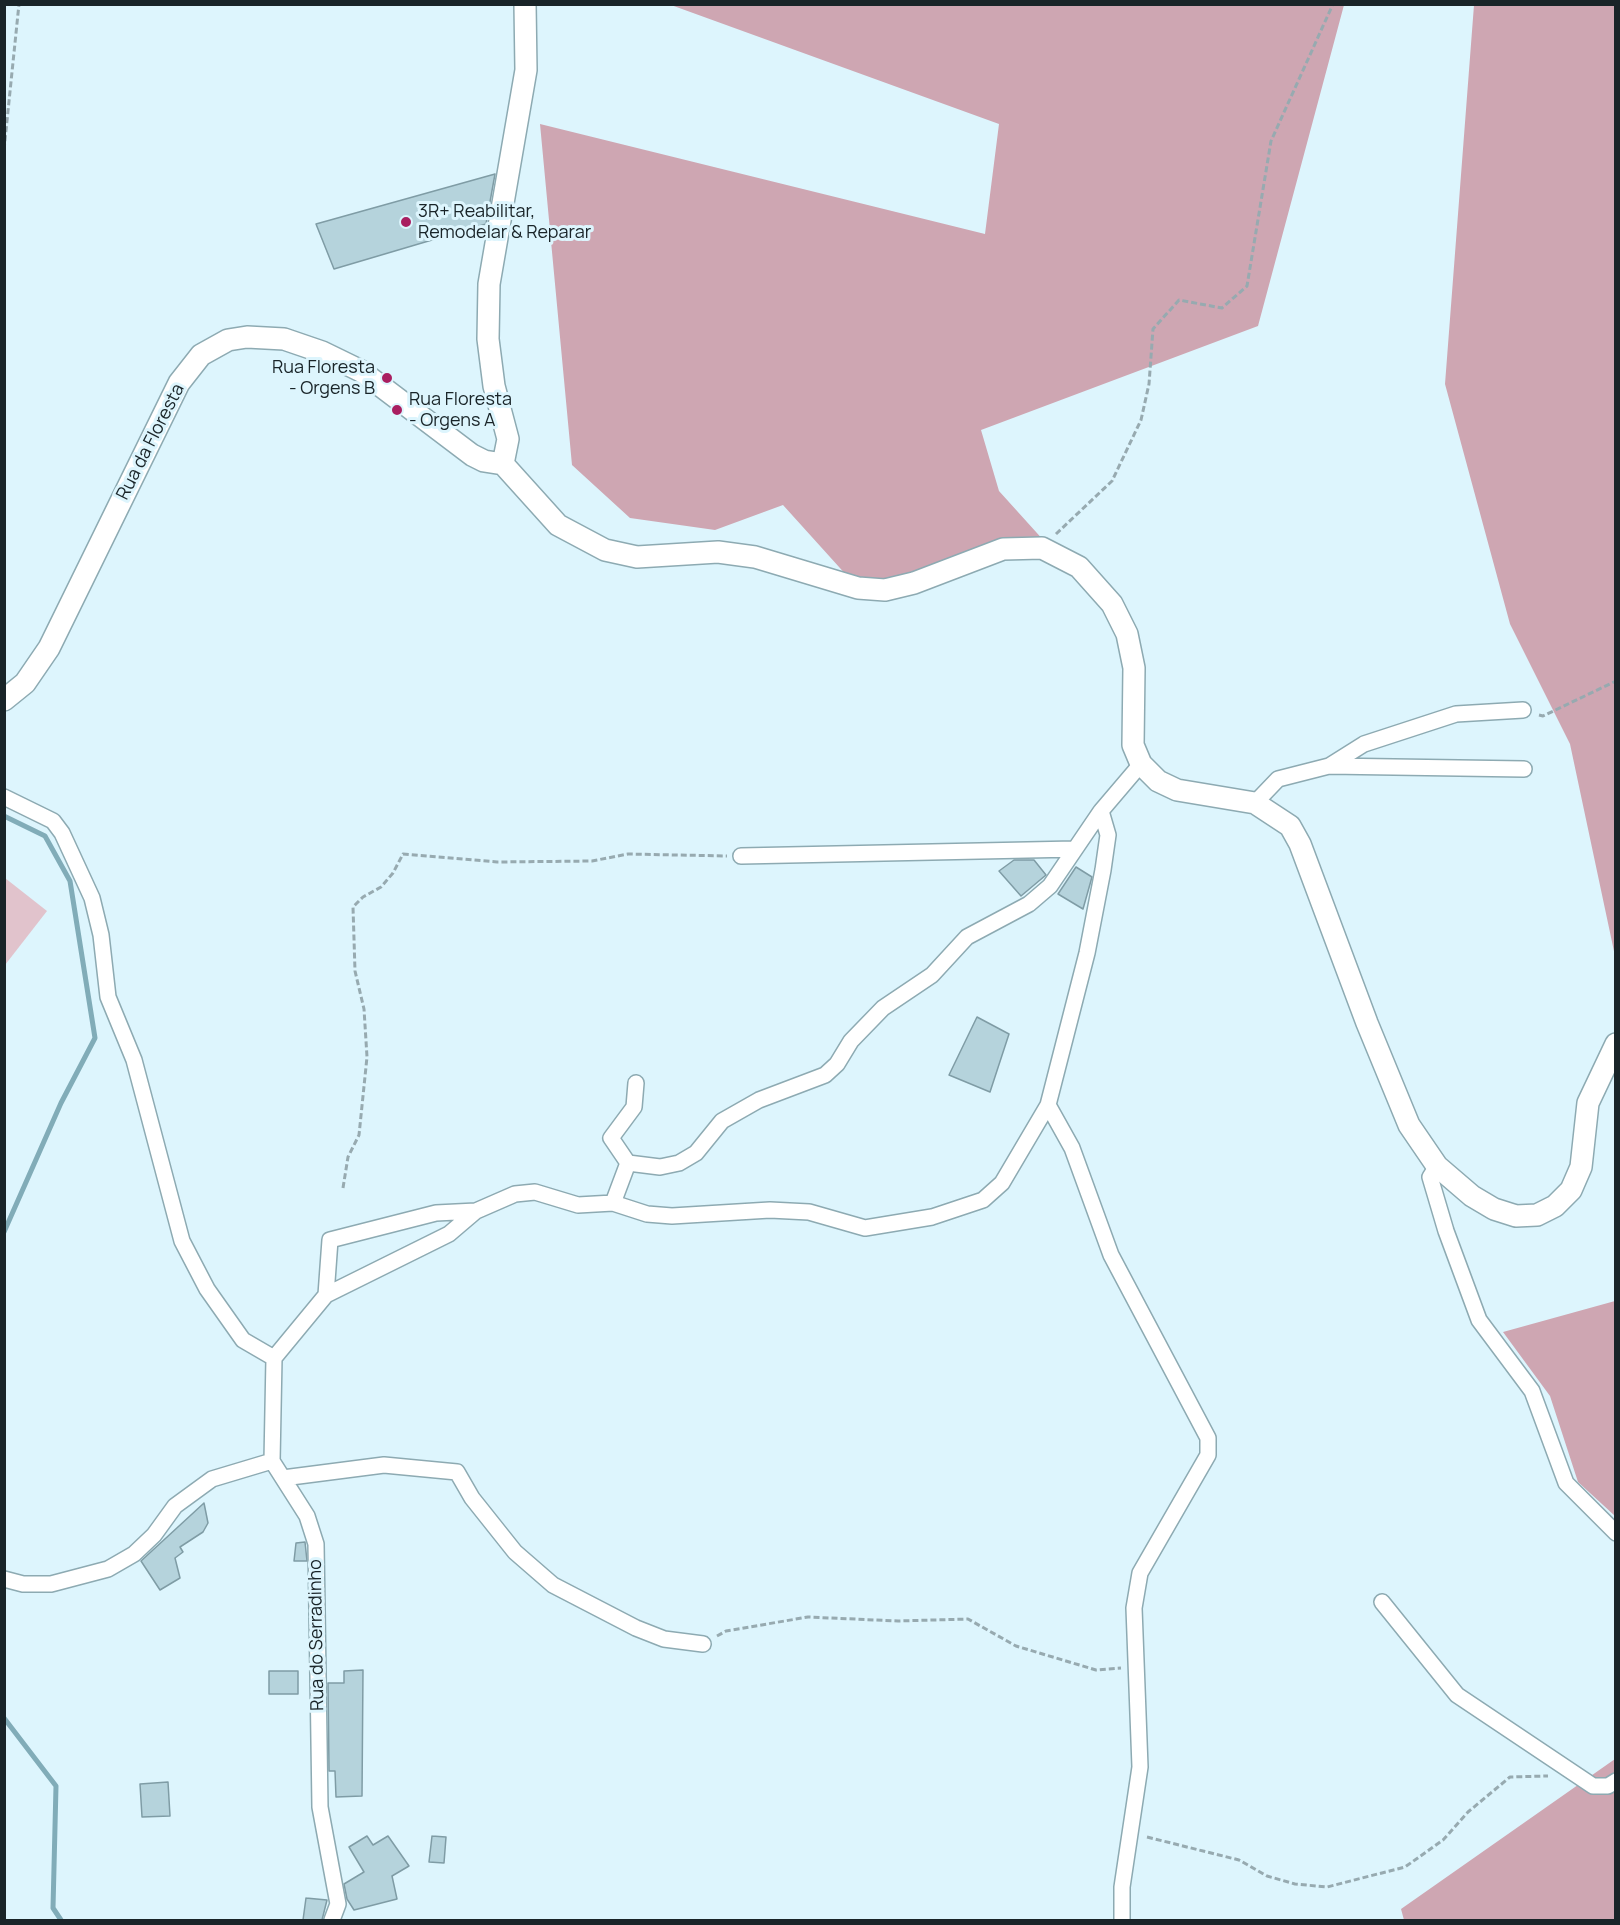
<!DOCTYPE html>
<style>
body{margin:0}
#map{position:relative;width:1620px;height:1925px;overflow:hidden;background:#ddf5fd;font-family:Manrope,sans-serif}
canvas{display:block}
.frame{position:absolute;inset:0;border:6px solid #192428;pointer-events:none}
</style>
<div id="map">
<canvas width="1620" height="1925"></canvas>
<div class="frame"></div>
</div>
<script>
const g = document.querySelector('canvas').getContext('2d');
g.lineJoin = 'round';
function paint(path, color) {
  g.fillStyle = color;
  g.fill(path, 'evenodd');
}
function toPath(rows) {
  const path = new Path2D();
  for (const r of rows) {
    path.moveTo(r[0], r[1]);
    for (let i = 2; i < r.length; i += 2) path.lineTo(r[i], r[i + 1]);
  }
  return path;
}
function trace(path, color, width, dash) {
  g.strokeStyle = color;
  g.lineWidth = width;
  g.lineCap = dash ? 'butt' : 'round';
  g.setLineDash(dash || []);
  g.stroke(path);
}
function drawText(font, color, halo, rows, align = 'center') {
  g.font = font + ' Manrope,sans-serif';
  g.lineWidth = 6;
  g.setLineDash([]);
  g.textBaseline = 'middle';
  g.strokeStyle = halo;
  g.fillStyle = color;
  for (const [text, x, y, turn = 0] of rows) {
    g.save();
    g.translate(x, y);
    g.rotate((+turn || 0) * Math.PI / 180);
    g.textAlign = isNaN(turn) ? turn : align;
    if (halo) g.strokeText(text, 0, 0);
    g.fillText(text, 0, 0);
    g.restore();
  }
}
const green = toPath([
 [5,878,47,911,5,965]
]);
const forest = toPath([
 [671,5,1344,5,1258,326,981,430,999,491,1055,553,1042,548,858,588,783,505,715,530,630,518,572,465,540,124,985,234,999,124],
 [1474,5,1615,5,1615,956,1570,744,1510,624,1445,384],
 [1615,1301,1616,1301,1615,1516,1578,1482,1550,1396,1503,1332],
 [1615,1759,1615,1920,1404,1920,1401,1909]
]);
const stream = toPath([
 [4,816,45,836,70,881,95,1038,61,1103,4,1232],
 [4,1718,56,1786,53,1908,61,1920]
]);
const building = toPath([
 [495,174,486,224,334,269,316,224,495,174],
 [1014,860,1034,860,1046,875,1021,896,999,871,1014,860],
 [1076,867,1092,877,1083,909,1058,894,1076,867],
 [977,1017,1009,1034,990,1092,949,1075,977,1017],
 [204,1503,208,1523,203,1532,180,1547,183,1552,175,1558,180,1578,160,1590,141,1561,204,1503],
 [305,1542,307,1561,294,1561,296,1543,305,1542],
 [363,1670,362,1796,336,1797,335,1771,329,1771,328,1683,344,1683,344,1671,363,1670],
 [269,1671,298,1671,298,1694,269,1694,269,1671],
 [168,1782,170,1816,142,1817,140,1784,168,1782],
 [367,1836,373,1845,388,1836,409,1866,392,1876,397,1899,354,1910,347,1899,344,1884,364,1872,349,1847,367,1836],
 [432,1836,446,1837,444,1863,429,1862,432,1836],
 [306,1898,327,1900,322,1920,303,1920,306,1898]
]);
const path = toPath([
 [4,150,19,4],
 [1056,534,1112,481,1141,420,1149,384,1153,329,1179,300,1222,308,1247,286,1271,141,1333,4],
 [1539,715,1543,716,1616,681],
 [343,1188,348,1157,359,1135,367,1057,364,1009,355,971,353,907,363,897,381,887,393,873,403,854,497,862,592,861,628,854,727,856],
 [717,1636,726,1631,808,1617,898,1621,968,1619,1016,1646,1096,1670,1121,1668],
 [1147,1837,1239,1860,1267,1876,1295,1884,1327,1887,1405,1867,1443,1840,1468,1812,1510,1777,1548,1776]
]);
const street = toPath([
 [1329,766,1524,769],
 [4,797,53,821,62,833,92,898,101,935,108,997,134,1060,182,1241,207,1289,243,1340,274,1358],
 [1255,803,1278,779,1329,766,1364,744,1456,714,1523,710],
 [741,856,1075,849],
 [1048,1105,1072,1148,1111,1255,1208,1438,1208,1455,1140,1573,1134,1608,1140,1767,1122,1887,1122,1920],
 [628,1163,611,1138,634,1107,636,1083],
 [1437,1166,1430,1177,1446,1231,1479,1320,1532,1391,1566,1483,1616,1533],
 [613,1203,628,1163,660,1167,679,1163,696,1153,722,1121,759,1100,825,1075,837,1064,851,1041,883,1008,932,975,967,937,1029,904,1050,886,1101,811,1141,764],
 [326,1295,330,1240,436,1213,476,1211],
 [274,1358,326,1295,449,1234,476,1211,515,1194,535,1192,578,1205,613,1203,647,1214,672,1216,770,1210,809,1212,865,1228,932,1217,983,1200,1002,1183,1048,1105,1087,953,1103,870,1108,835,1101,811],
 [274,1358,272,1461,307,1516,316,1544,320,1807,338,1904,332,1920],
 [283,1478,384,1465,457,1472,472,1498,515,1552,553,1585,636,1628,664,1639,703,1644],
 [4,1579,23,1584,51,1584,108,1569,134,1554,154,1535,175,1506,212,1479,272,1461],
 [1382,1602,1457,1695,1593,1786,1608,1786,1616,1781]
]);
const secondary = toPath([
 [503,464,558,525,605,550,637,557,718,552,755,557,858,588,885,590,914,583,1003,549,1042,548,1079,567,1112,604,1127,634,1134,668,1133,745,1141,764,1158,781,1177,790,1255,803,1290,826,1300,844,1367,1023,1409,1125,1437,1166,1472,1196,1494,1209,1516,1216,1537,1215,1555,1206,1571,1190,1581,1167,1588,1103,1616,1044],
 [503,464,508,439,494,386,488,339,489,284,526,70,525,4],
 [4,700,25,683,49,648,179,383,201,355,228,340,247,337,284,339,322,352,361,371,472,455,484,461,503,464]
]);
const markers = [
 [406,222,6,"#a91e60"],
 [387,378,6,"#a91e60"],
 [397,410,6,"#a91e60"]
];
const poiNames = [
 ["3R+ Reabilitar,",418,212],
 ["Remodelar & Reparar",418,233],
 ["Rua Floresta",375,368,"right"],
 ["- Orgens B",375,389,"right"],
 ["Rua Floresta",409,400],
 ["- Orgens A",409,421]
];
const streetNames = [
 ["Rua da Floresta",151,442,-63],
 ["Rua do Serradinho",317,1635,-91]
];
paint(green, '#e1c3cc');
paint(forest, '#cea6b2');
trace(stream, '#81acb8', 5);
paint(building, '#b5d3dc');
trace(building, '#7f9ca5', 1.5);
trace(street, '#8daab2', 18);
trace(secondary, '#8daab2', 24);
trace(path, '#97aab0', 3, [6, 3]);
trace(street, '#fff', 15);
trace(secondary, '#fff', 21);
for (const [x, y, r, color] of markers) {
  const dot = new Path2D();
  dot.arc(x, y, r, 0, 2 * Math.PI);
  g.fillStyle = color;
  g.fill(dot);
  trace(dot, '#ddf5fd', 2);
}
drawText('18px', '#192428', '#ddf5fd', poiNames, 'left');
drawText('18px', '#192428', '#ddf5fd', streetNames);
</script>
